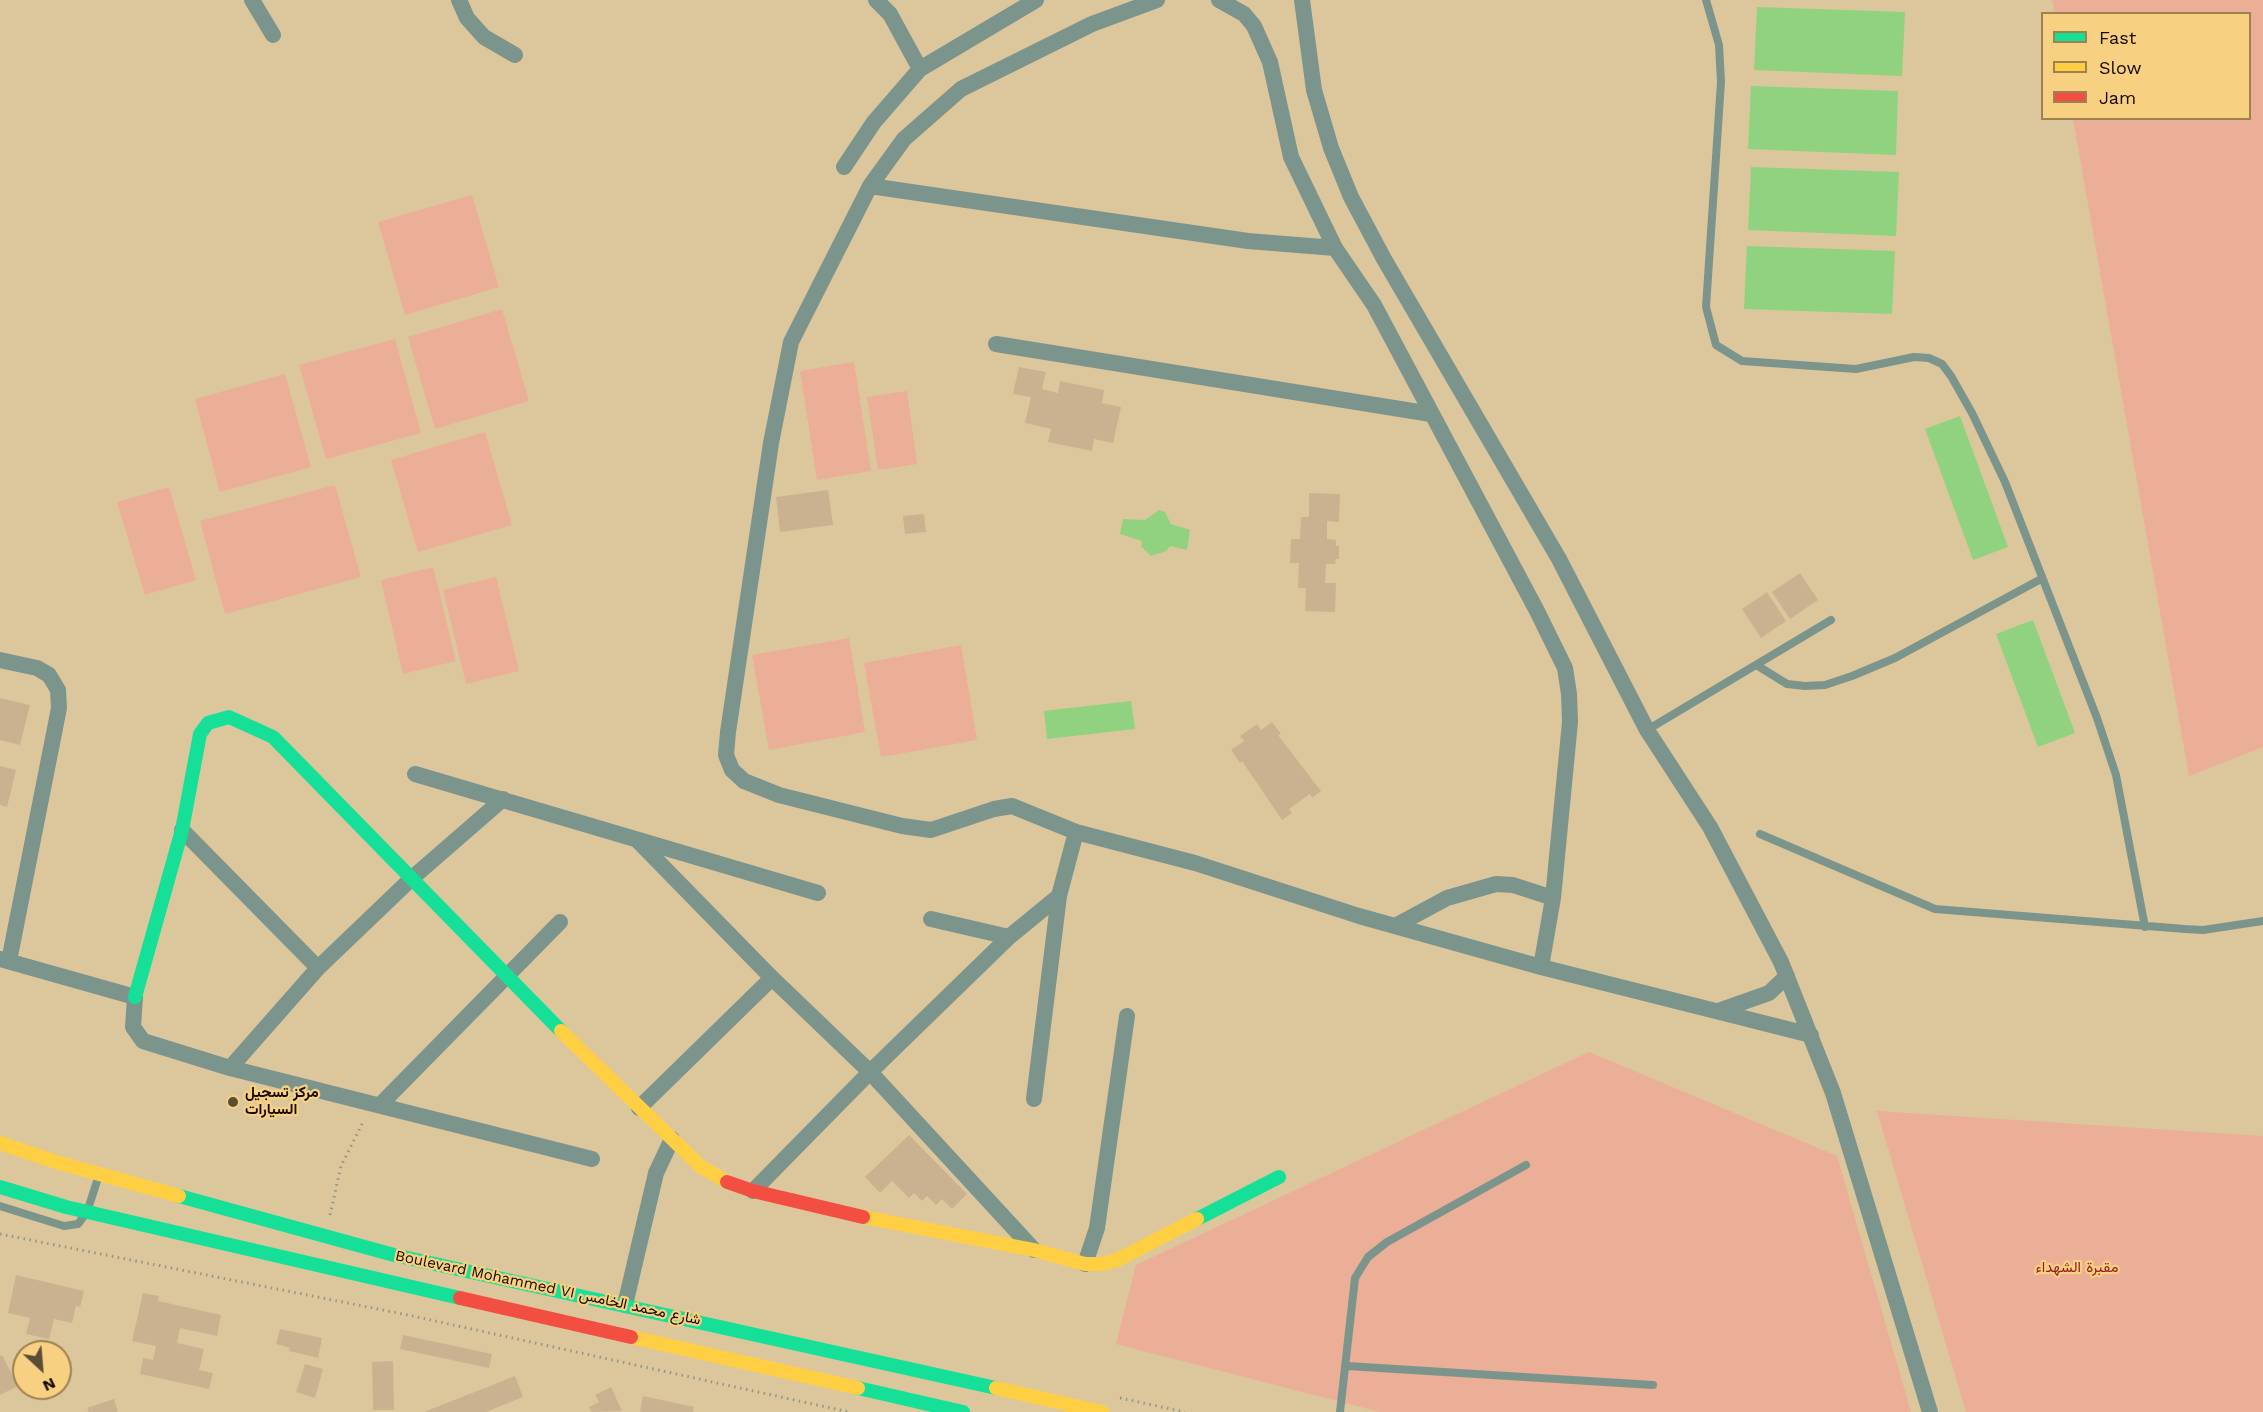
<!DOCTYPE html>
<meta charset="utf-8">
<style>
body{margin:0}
#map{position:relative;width:2263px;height:1412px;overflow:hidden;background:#dcc79d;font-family:"Work Sans",sans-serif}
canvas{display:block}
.legend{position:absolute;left:2041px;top:12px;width:210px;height:108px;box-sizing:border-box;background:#f7d082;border:2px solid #9d814e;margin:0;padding:8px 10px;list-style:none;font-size:18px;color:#150a00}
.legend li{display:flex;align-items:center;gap:12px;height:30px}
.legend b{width:30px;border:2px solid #9d814e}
.north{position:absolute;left:12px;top:1340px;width:60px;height:60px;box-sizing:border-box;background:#f7d082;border:2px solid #9d814e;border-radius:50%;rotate:154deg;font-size:16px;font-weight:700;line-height:24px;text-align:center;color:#150a00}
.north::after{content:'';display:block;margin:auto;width:21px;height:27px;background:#5b4c37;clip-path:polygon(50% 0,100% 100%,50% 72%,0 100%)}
</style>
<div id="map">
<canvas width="2263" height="1412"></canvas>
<ul class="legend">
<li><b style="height:8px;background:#16e098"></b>Fast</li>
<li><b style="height:8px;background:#ffcf43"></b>Slow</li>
<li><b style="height:8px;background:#f24e42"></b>Jam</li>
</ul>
<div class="north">N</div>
</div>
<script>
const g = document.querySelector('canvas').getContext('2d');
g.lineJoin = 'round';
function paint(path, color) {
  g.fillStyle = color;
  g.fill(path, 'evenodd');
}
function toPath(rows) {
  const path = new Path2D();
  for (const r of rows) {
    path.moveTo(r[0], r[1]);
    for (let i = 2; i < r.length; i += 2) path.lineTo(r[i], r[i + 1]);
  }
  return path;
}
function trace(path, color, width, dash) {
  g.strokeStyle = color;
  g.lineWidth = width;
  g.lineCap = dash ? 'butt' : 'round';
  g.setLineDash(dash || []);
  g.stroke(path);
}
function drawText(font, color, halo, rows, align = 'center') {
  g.font = font + ' "Work Sans",Vazirmatn,sans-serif';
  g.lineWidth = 4.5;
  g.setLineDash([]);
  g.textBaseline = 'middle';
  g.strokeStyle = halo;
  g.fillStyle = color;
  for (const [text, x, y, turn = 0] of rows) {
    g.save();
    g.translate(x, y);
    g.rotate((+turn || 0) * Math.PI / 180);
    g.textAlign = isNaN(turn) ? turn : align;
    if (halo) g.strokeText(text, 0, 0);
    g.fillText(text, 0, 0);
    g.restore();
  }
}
const green = toPath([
 [2052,0,2263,0,2263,747,2189,776,2073,119,2250,118,2250,14,2055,13],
 [472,195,499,287,405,315,378,222],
 [502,309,529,401,435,429,408,337],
 [395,339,421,433,326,459,299,365],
 [854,362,871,471,817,480,800,371],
 [285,374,311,467,220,492,195,399],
 [907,391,917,464,878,470,867,397],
 [485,432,512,525,418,552,391,460],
 [335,485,361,577,225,614,200,521],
 [169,487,196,580,145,595,117,502],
 [433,567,456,661,403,674,381,580],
 [496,577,519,671,466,684,443,590],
 [849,638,865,732,769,750,752,655],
 [961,645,977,740,881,757,864,663],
 [1589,1052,1837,1156,1911,1412,1380,1412,1116,1344,1136,1265],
 [1877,1111,2263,1136,2263,1412,1966,1412]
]);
const water = toPath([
 [1757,7,1905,12,1902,76,1754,70],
 [1751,86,1898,91,1896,155,1748,149],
 [1751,167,1899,172,1896,236,1748,230],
 [1747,246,1895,251,1892,314,1744,309],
 [1960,416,2008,547,1973,560,1925,429],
 [1159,510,1165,512,1171,524,1190,530,1187,550,1170,546,1166,551,1151,556,1141,546,1142,541,1120,534,1123,519,1145,520],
 [2033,620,2075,733,2038,747,1996,634],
 [1131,701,1135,729,1047,739,1044,711]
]);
const building = toPath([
 [1019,367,1046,372,1042,389,1058,393,1060,381,1104,390,1102,403,1121,407,1113,443,1094,439,1092,451,1048,442,1051,429,1025,423,1031,397,1013,394],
 [828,490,833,525,780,532,776,497],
 [1309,493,1340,494,1339,522,1327,521,1327,539,1336,540,1336,546,1339,546,1339,559,1336,559,1335,564,1326,564,1325,583,1336,583,1335,612,1305,611,1306,588,1298,588,1299,563,1290,563,1291,539,1300,539,1301,517,1309,517],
 [924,514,926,532,905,534,903,516],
 [1800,573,1818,600,1790,619,1772,592],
 [1767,592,1786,621,1761,638,1742,609],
 [0,698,30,705,20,745,0,740],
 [1272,722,1281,734,1278,735,1321,791,1312,798,1310,794,1289,809,1292,813,1282,820,1242,761,1240,763,1231,750,1244,741,1240,736,1257,724,1261,730],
 [0,766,16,770,7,807,0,805],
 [909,1135,967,1194,952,1209,942,1199,936,1205,927,1196,922,1201,914,1193,909,1198,892,1181,880,1193,865,1177],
 [16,1275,84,1291,80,1307,76,1306,72,1323,54,1319,49,1339,26,1334,30,1318,8,1313],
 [143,1293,159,1296,158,1301,221,1315,217,1336,180,1328,177,1343,204,1349,199,1370,213,1373,209,1389,140,1374,143,1358,153,1360,156,1346,132,1341],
 [280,1329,322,1338,318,1358,289,1351,290,1348,276,1344],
 [403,1335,492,1354,489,1368,400,1349],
 [2,1355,18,1386,0,1395,0,1356],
 [393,1361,394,1410,373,1410,372,1362],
 [305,1364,323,1369,315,1398,296,1392],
 [515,1376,523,1397,486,1412,424,1412],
 [611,1387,622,1411,592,1412,589,1407,599,1402,595,1395],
 [643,1396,694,1407,693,1412,640,1412],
 [114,1399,118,1412,89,1412,87,1408]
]);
const path = toPath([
 [330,1215,341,1166,364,1120],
 [0,1234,408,1315,849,1412],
 [1120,1398,1185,1412]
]);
const lane = toPath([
 [1706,0,1719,45,1721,82,1706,307,1716,345,1742,361,1856,369,1914,357,1929,358,1942,364,1951,376,1972,413,2005,482,2097,718,2116,775,2145,927],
 [1758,666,1787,684,1805,686,1825,685,1852,676,1895,658,2041,579],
 [1647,730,1831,620],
 [1760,834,1935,909,2185,929,2203,930,2263,921],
 [0,1206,64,1226,78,1224,87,1212,99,1175],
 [1347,1366,1653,1385],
 [1340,1412,1355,1278,1368,1257,1387,1242,1526,1165]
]);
const street = toPath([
 [252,0,273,35],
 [459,0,467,18,484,37,515,55],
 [876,0,890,14,920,69],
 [1219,0,1244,14,1254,26,1270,62,1291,157,1335,248,1374,305,1537,611,1565,668,1569,694,1570,722,1553,898],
 [1302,0,1314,90,1331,148,1351,197,1384,259,1559,559,1647,730,1710,827,1781,962,1833,1093,1930,1412],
 [844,167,874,122,920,69,1036,0],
 [870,186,1248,241,1335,248],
 [996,344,1431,414],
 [0,660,37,668,49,675,58,690,59,708,9,961],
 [415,774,818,893],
 [182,830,318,968],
 [1076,832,1012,806,994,809,931,830,902,826,779,795,744,781,732,770,726,755,728,732,771,443,791,342,870,186,904,139,961,89,1092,24,1157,0],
 [638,841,772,978,870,1072,1034,1250],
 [931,919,1009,937],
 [1395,926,1447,898,1496,884,1513,885,1553,898,1541,967],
 [0,959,135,997,133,1027,143,1041,230,1068,592,1159],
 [1718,1011,1769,993,1787,976],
 [230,1068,318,968,411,879,503,799],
 [1034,1099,1059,896,1076,832,1195,863,1359,916,1541,967,1811,1035],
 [380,1105,560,922],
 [639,1108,772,978],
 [753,1191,870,1072,1009,937,1059,896],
 [1085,1264,1097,1228,1127,1016],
 [625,1305,656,1173,672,1139]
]);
const fast = toPath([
 [135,997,182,830,200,734,208,723,229,717,273,737,561,1031],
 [0,1187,66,1207,460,1298],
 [179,1196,394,1255,996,1388],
 [1197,1219,1279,1177],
 [858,1388,963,1412]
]);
const slow = toPath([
 [561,1031,700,1166,727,1182],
 [0,1143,56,1162,179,1196],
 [863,1217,1034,1250,1085,1264,1103,1264,1117,1260,1197,1219],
 [631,1337,858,1388],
 [996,1388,1102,1412]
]);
const jam = toPath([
 [727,1182,753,1191,863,1217],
 [460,1298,631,1337]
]);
const markers = [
 [233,1102,6,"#5b4c37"]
];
const poiNames = [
 ["مركز تسجيل",245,1093],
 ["السيارات",245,1110]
];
const parkNames = [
 ["مقبرة الشهداء",2077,1268]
];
const streetNames = [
 ["Boulevard Mohammed VI شارع محمد الخامس",548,1288,12]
];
paint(green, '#ebae97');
paint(water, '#90d27f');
paint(building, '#cab290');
trace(path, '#919784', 3, [1.5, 4.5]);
trace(lane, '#7c958c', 8);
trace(street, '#7c958c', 16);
trace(fast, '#16e098', 14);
trace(slow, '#ffcf43', 14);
trace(jam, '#f24e42', 14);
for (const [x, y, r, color] of markers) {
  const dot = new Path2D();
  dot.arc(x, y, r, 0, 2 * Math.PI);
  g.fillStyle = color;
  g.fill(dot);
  trace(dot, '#f7d082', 2);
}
drawText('bold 15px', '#150a00', '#f7d082', poiNames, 'left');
drawText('15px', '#981c23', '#f7d082', parkNames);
drawText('15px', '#150a00', '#f7d082', streetNames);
</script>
